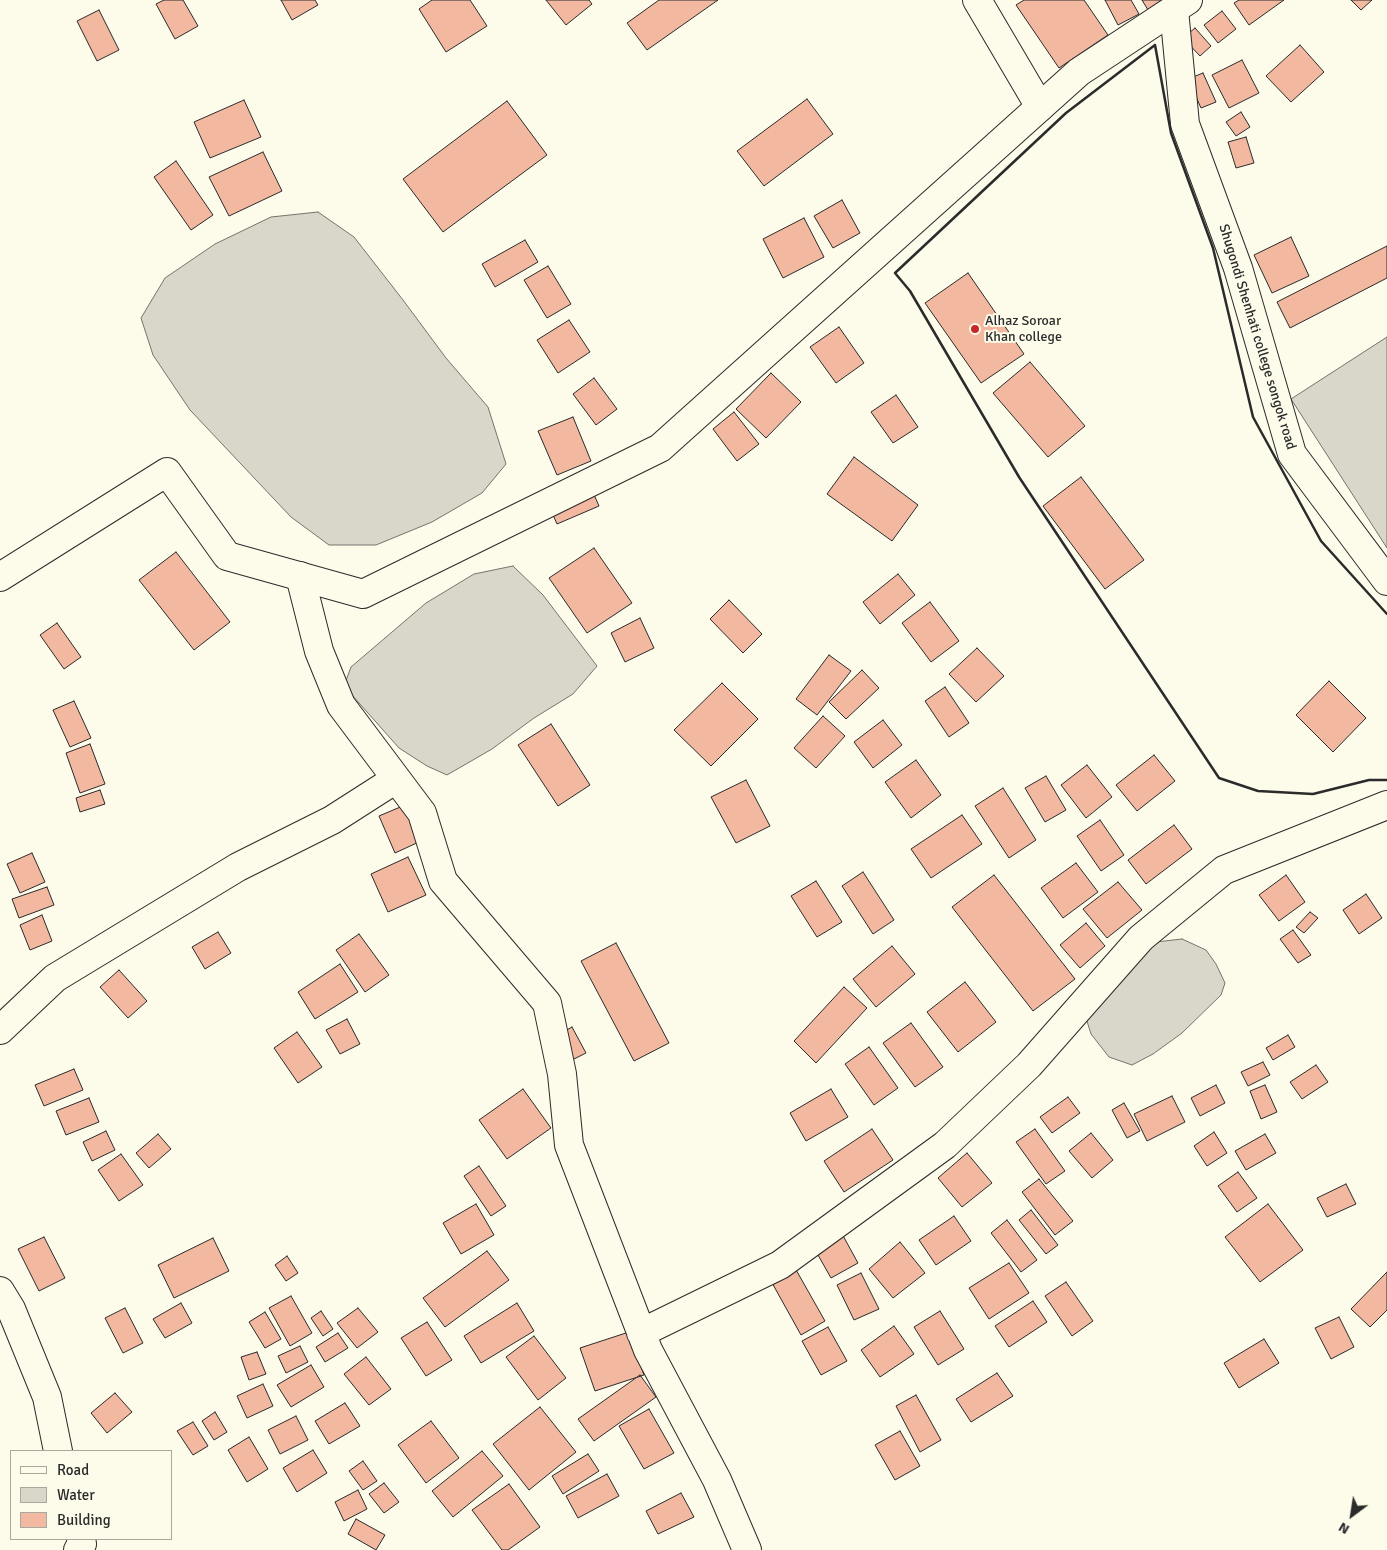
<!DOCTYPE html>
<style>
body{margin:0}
#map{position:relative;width:1387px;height:1550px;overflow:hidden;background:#fdfbea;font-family:Signika,sans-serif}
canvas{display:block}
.legend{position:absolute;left:10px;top:1450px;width:162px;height:90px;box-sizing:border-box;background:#fdfbea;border:1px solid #a9a89e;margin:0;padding:6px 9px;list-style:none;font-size:15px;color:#2b2b2b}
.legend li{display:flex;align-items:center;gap:10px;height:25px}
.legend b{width:25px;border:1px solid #a9a89e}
.north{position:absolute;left:1327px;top:1490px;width:50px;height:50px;-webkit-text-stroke:4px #fdfbea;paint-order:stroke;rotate:211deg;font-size:14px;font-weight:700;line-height:20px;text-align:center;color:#2b2b2b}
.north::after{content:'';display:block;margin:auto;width:18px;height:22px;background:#2b2b2b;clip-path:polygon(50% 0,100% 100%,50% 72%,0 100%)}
</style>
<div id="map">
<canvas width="1387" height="1550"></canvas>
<ul class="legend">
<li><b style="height:6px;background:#fdfbea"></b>Road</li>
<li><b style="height:14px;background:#d8d7c9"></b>Water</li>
<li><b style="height:14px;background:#f2b8a0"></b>Building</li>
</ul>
<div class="north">N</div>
</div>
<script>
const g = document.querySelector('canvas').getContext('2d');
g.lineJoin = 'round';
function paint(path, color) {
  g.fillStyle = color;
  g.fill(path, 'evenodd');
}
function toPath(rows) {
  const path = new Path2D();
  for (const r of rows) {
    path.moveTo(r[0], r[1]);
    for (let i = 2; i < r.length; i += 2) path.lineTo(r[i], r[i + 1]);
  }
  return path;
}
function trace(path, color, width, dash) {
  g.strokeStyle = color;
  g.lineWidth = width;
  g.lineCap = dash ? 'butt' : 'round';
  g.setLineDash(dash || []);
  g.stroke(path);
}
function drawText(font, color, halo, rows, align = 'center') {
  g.font = font + ' Signika,sans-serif';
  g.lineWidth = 4;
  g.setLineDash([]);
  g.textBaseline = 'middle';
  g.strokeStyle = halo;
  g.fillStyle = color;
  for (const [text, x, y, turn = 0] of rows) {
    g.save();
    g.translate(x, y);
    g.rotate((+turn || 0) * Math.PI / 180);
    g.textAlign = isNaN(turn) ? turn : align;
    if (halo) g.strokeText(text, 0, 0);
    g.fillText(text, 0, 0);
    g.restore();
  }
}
const water = toPath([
 [318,212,354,237,403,300,446,358,488,407,506,464,482,493,432,522,376,545,329,545,291,517,190,410,153,355,141,318,165,278,215,244,271,217,318,212],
 [1387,337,1387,548,1291,399,1387,337],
 [513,566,543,595,597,666,573,694,534,718,492,749,447,775,427,766,399,748,344,686,351,667,426,603,474,574,513,566],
 [1182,939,1206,950,1216,964,1225,983,1221,995,1182,1033,1153,1054,1132,1065,1109,1057,1091,1034,1086,1018,1147,943,1182,939]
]);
const building = toPath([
 [164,0,183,0,198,26,175,39,156,4,164,0],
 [281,0,315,0,318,5,292,20,281,0],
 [432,0,470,0,487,26,446,52,419,9,432,0],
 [546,0,589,0,592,4,566,25,546,0],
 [659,0,718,0,647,50,627,23,659,0],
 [1024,0,1084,0,1108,35,1059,68,1016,5,1024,0],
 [1105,0,1131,0,1139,14,1118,25,1105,0],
 [1142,0,1163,0,1148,10,1142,0],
 [1239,0,1284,0,1249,25,1234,3,1239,0],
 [1351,0,1372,0,1361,10,1351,0],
 [99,10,119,50,97,61,77,21,99,10],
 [1222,11,1236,29,1218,43,1204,25,1222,11],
 [1195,28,1211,46,1200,56,1183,38,1195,28],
 [1300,45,1324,72,1291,102,1266,76,1300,45],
 [1242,60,1259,93,1229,108,1212,75,1242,60],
 [1203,73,1216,102,1201,108,1188,79,1203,73],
 [807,99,833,134,764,186,737,151,807,99],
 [244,100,261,137,210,158,194,122,244,100],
 [507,101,547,155,443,232,403,179,507,101],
 [1241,112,1250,127,1236,136,1226,122,1241,112],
 [1246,137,1254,163,1236,168,1228,142,1246,137],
 [263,152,282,191,229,216,209,177,263,152],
 [176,161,213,215,191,230,154,177,176,161],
 [842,200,860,233,833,248,814,216,842,200],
 [804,218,824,257,783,278,763,239,804,218],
 [1291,237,1309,276,1272,293,1254,255,1291,237],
 [525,240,538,262,495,287,482,264,525,240],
 [1387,246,1387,278,1290,328,1277,302,1387,246],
 [548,266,571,304,547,318,524,280,548,266],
 [968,273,1024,354,981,383,925,303,968,273],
 [569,320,590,352,558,373,537,340,569,320],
 [839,327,864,363,836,383,810,347,839,327],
 [1030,362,1085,426,1048,457,993,393,1030,362],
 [771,373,801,402,766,438,736,409,771,373],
 [594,378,617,409,596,425,573,394,594,378],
 [896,395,918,427,893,443,871,412,896,395],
 [734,412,759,444,737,461,713,429,734,412],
 [573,417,591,461,557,475,538,431,573,417],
 [854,457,918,505,892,541,827,494,854,457],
 [1081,477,1144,560,1105,589,1043,506,1081,477],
 [592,490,599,506,557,524,550,508,592,490],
 [594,548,632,603,587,633,549,578,594,548],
 [176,552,230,622,194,650,139,580,176,552],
 [898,574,915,595,880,624,863,602,898,574],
 [729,600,762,634,743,653,710,619,729,600],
 [930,602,959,641,931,662,902,623,930,602],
 [640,618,654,648,625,662,611,633,640,618],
 [57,623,81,657,64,669,40,635,57,623],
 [977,648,1004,676,976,702,949,674,977,648],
 [829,655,851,671,817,715,796,699,829,655],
 [862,670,879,688,846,719,829,702,862,670],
 [1329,681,1366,718,1333,752,1296,715,1329,681],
 [722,683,758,719,711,766,674,730,722,683],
 [945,687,969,723,949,737,925,701,945,687],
 [74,701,91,738,70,747,53,710,74,701],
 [823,716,845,736,816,768,794,748,823,716],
 [883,720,902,745,873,768,854,742,883,720],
 [551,724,590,785,558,806,518,745,551,724],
 [90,744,105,784,80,793,66,753,90,744],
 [1154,755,1175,781,1137,811,1116,785,1154,755],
 [916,760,941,795,911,818,885,782,916,760],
 [1087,765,1112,797,1086,818,1061,785,1087,765],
 [1046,776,1066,810,1045,822,1025,788,1046,776],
 [746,780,770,826,736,843,711,797,746,780],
 [1003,788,1036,840,1009,858,975,806,1003,788],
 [100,790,105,804,80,812,76,798,100,790],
 [405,805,421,841,395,853,379,816,405,805],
 [962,815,982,844,931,878,911,849,962,815],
 [1100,820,1124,855,1101,871,1077,836,1100,820],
 [1174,825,1192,849,1146,884,1128,860,1174,825],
 [32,853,45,882,20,893,7,864,32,853],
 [408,857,426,895,388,912,371,874,408,857],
 [1076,863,1098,892,1063,918,1041,888,1076,863],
 [863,872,894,920,873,934,842,886,863,872],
 [994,875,1075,979,1033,1011,952,907,994,875],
 [1286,875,1305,902,1279,921,1259,895,1286,875],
 [816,881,842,922,817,937,791,896,816,881],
 [1118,882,1142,910,1107,938,1083,909,1118,882],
 [47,887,54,905,19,918,12,899,47,887],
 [1366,894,1382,918,1359,934,1343,910,1366,894],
 [1310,912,1318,918,1304,933,1296,927,1310,912],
 [42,915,52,941,30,950,20,925,42,915],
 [1086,923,1105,946,1080,968,1060,945,1086,923],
 [1293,930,1311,955,1298,963,1280,939,1293,930],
 [218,932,231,953,205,969,192,947,218,932],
 [359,934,389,975,365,992,336,950,359,934],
 [616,943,669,1043,634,1061,581,961,616,943],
 [892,946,915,974,876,1007,853,979,892,946],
 [340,964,358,992,315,1019,298,992,340,964],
 [119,970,147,1001,128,1018,100,987,119,970],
 [965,982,996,1022,958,1052,927,1012,965,982],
 [844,987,867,1008,816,1063,794,1041,844,987],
 [347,1019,360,1044,340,1054,326,1030,347,1019],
 [911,1023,943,1067,915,1087,883,1043,911,1023],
 [572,1027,586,1053,572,1060,558,1035,572,1027],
 [297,1032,322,1067,298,1083,274,1048,297,1032],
 [1288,1035,1295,1047,1273,1060,1266,1048,1288,1035],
 [869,1047,898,1088,874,1105,845,1064,869,1047],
 [1263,1062,1270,1075,1248,1086,1241,1072,1263,1062],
 [1316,1065,1328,1082,1302,1099,1290,1082,1316,1065],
 [74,1069,83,1090,44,1106,35,1085,74,1069],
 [1216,1085,1225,1103,1200,1116,1191,1098,1216,1085],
 [1265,1085,1277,1112,1261,1119,1250,1091,1265,1085],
 [523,1089,551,1128,507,1159,479,1120,523,1089],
 [831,1089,848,1117,806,1141,790,1113,831,1089],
 [1172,1096,1185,1122,1147,1141,1134,1114,1172,1096],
 [1068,1097,1080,1113,1052,1133,1040,1117,1068,1097],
 [89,1098,99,1122,66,1135,56,1111,89,1098],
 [1124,1103,1140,1131,1127,1138,1112,1110,1124,1103],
 [872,1129,893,1160,844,1192,824,1161,872,1129],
 [1035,1129,1065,1171,1046,1184,1016,1142,1035,1129],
 [106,1131,115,1150,92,1161,83,1142,106,1131],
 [1214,1132,1227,1153,1207,1166,1194,1146,1214,1132],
 [1091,1133,1113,1160,1092,1178,1069,1151,1091,1133],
 [158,1134,171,1149,149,1168,136,1153,158,1134],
 [1265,1134,1276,1153,1246,1170,1235,1151,1265,1134],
 [967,1153,992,1183,962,1207,938,1178,967,1153],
 [121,1154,143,1185,119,1201,98,1170,121,1154],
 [479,1166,506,1206,491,1216,464,1176,479,1166],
 [1238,1172,1257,1198,1237,1212,1218,1186,1238,1172],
 [1039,1179,1073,1221,1055,1235,1022,1192,1039,1179],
 [1346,1184,1356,1204,1327,1217,1317,1198,1346,1184],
 [476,1204,494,1235,461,1254,443,1223,476,1204],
 [1268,1204,1303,1250,1260,1282,1225,1237,1268,1204],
 [1031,1210,1058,1245,1046,1254,1019,1220,1031,1210],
 [954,1216,971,1241,936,1265,919,1240,954,1216],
 [1007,1220,1037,1260,1021,1272,991,1233,1007,1220],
 [841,1232,858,1263,831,1278,814,1248,841,1232],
 [44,1237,65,1278,39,1291,18,1249,44,1237],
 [213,1238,229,1271,174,1298,158,1265,213,1238],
 [900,1242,925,1273,893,1298,869,1269,900,1242],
 [487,1251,509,1280,445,1327,423,1298,487,1251],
 [287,1256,298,1273,286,1281,275,1265,287,1256],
 [1009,1263,1029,1293,989,1319,969,1288,1009,1263],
 [795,1268,825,1321,801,1335,771,1281,795,1268],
 [1387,1272,1387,1310,1370,1327,1351,1309,1387,1272],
 [861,1273,879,1309,854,1320,837,1285,861,1273],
 [1066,1282,1093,1321,1072,1336,1045,1296,1066,1282],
 [291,1296,312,1333,290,1346,269,1308,291,1296],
 [1033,1301,1047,1322,1009,1347,995,1326,1033,1301],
 [181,1303,192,1323,165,1338,153,1319,181,1303],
 [517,1303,534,1331,481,1363,464,1336,517,1303],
 [125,1308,143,1343,123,1353,105,1318,125,1308],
 [358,1308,378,1332,357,1348,337,1323,358,1308],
 [321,1311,333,1329,323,1336,311,1318,321,1311],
 [940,1311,964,1349,938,1365,914,1327,940,1311],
 [265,1312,281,1339,265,1348,249,1322,265,1312],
 [1339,1317,1354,1347,1331,1359,1315,1328,1339,1317],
 [427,1322,452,1360,426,1376,401,1338,427,1322],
 [894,1326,914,1354,880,1377,861,1350,894,1326],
 [828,1327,847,1361,821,1375,802,1341,828,1327],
 [629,1332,644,1375,595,1391,580,1348,629,1332],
 [338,1333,348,1348,325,1362,316,1347,338,1333],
 [534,1336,566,1378,538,1400,506,1357,534,1336],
 [1264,1339,1279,1363,1239,1388,1224,1363,1264,1339],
 [300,1346,308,1362,286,1373,278,1356,300,1346],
 [257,1352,266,1374,249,1380,241,1357,257,1352],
 [366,1357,391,1389,369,1405,344,1374,366,1357],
 [311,1365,324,1387,291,1407,277,1385,311,1365],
 [997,1373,1013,1396,971,1422,956,1399,997,1373],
 [640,1375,656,1397,594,1441,578,1419,640,1375],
 [263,1384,273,1406,247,1418,237,1396,263,1384],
 [115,1393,132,1412,107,1433,91,1413,115,1393],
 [916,1395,941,1440,920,1452,896,1406,916,1395],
 [345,1403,360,1426,329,1444,315,1421,345,1403],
 [540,1407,576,1452,529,1490,493,1444,540,1407],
 [649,1409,674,1453,644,1469,619,1426,649,1409],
 [215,1412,227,1432,214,1440,202,1421,215,1412],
 [296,1416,308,1440,280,1454,268,1430,296,1416],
 [431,1421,459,1458,426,1483,398,1445,431,1421],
 [193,1422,208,1446,193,1455,177,1431,193,1422],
 [900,1431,920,1466,895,1480,875,1445,900,1431],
 [249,1437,268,1469,247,1482,228,1450,249,1437],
 [313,1450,327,1473,297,1492,283,1468,313,1450],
 [482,1451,503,1476,453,1517,432,1491,482,1451],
 [588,1454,599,1471,563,1494,552,1476,588,1454],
 [363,1461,377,1481,363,1490,349,1471,363,1461],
 [607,1474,619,1496,578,1518,566,1496,607,1474],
 [384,1483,399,1502,384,1513,369,1494,384,1483],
 [509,1484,540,1527,508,1550,502,1550,472,1510,509,1484],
 [358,1490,367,1509,344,1521,335,1502,358,1490],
 [681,1493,694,1517,658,1534,646,1511,681,1493],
 [356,1519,385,1535,376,1550,348,1534,356,1519]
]);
const street = toPath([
 [977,0,1040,107],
 [1174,10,1185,124,1238,268,1292,454,1387,581],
 [300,576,319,651,341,705,422,813,443,881,547,1003,562,1074,569,1145,648,1350,717,1480,747,1550],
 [0,1030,55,978,238,867,332,820,396,779],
 [0,1291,11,1309,47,1397,58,1451],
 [641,1333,780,1265,945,1145,1029,1065,1141,938,1224,870,1387,805],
 [78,1550,82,1544,81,1539]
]);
const secondary = toPath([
 [0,577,167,472,227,556,363,594,660,448,1079,72,1188,0]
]);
const wall = toPath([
 [1387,614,1321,541,1253,417,1213,248,1171,133,1155,45,1066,113,895,273,910,291,1019,477,1219,778,1258,791,1313,794,1369,780,1387,780]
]);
const markers = [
 [975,329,5,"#c62828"]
];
const poiNames = [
 ["Alhaz Soroar",985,321],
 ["Khan college",985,337]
];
const streetNames = [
 ["Shugondi Shenhati college songok road",1257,337,73]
];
paint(water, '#d8d7c9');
trace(water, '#74746e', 1);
paint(building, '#f2b8a0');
trace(building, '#2b2b2b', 1);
trace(street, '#2b2b2b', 30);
trace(secondary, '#2b2b2b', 30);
trace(street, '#fdfbea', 28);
trace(secondary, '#fdfbea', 28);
trace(wall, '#2b2b2b', 2.5);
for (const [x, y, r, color] of markers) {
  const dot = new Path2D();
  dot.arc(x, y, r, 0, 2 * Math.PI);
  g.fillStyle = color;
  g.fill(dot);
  trace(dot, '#fdfbea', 2);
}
drawText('14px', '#2b2b2b', '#fdfbea', poiNames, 'left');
drawText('14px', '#2b2b2b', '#fdfbea', streetNames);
</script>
